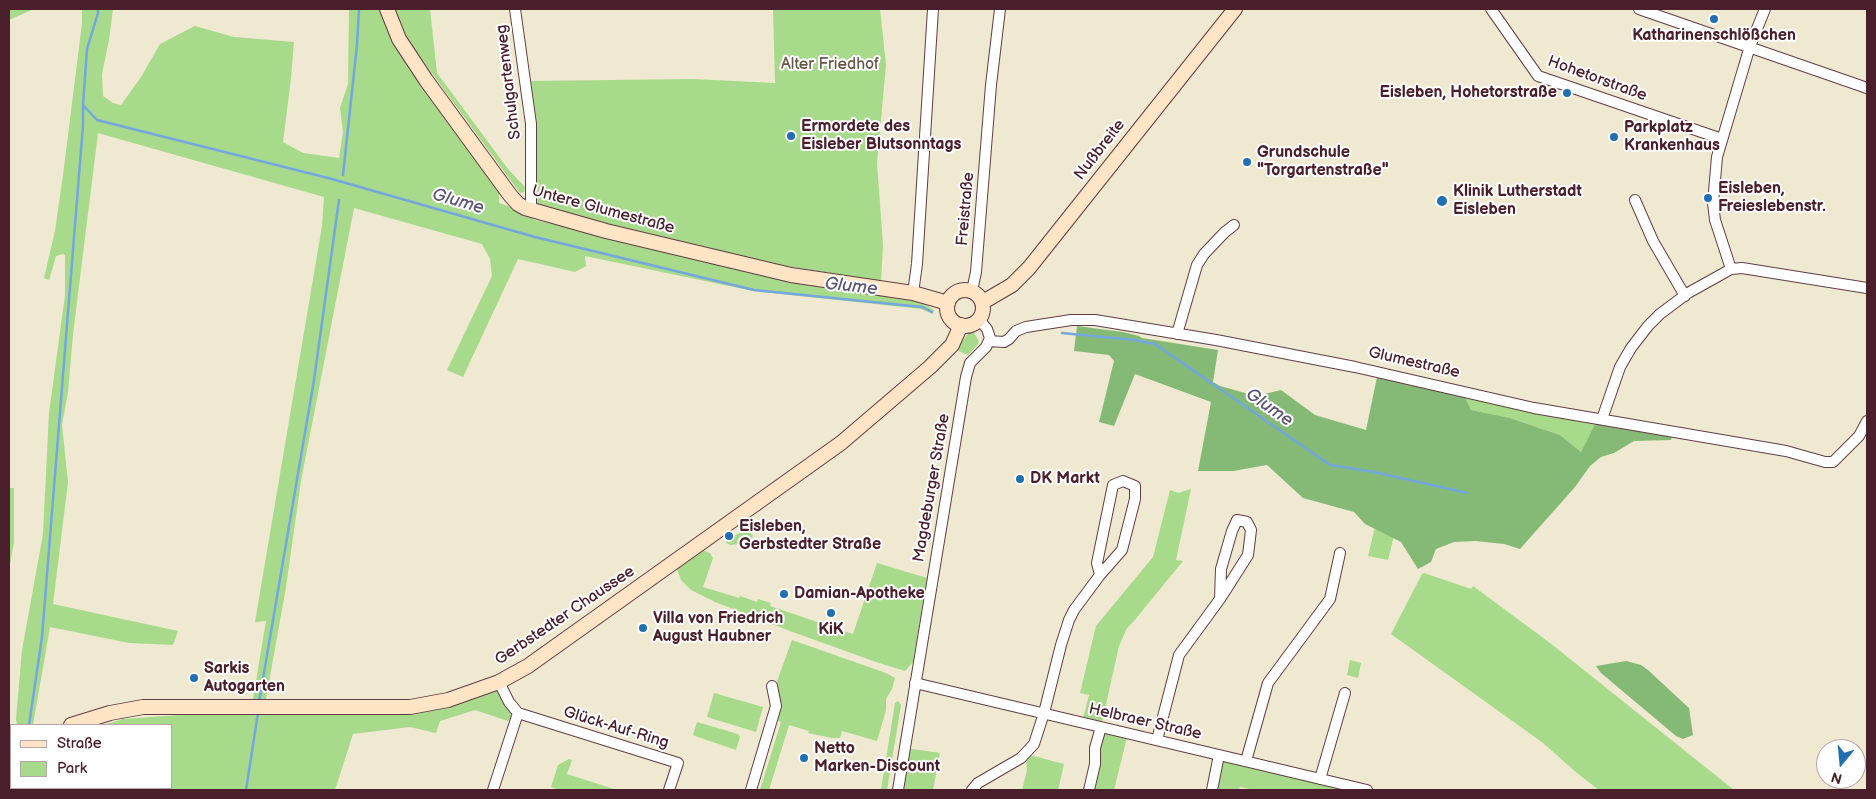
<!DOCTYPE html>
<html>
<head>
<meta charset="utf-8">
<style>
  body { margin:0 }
  #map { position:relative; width:1876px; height:799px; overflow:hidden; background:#eee9d0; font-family:"Balsamiq Sans",sans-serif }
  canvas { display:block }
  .frame { position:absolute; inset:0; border:10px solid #4a1f2b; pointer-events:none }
  .legend { position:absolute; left:10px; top:724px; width:162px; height:65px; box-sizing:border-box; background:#fff; border:1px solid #b7a5aa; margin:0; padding:6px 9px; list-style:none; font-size:15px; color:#4a1f2b }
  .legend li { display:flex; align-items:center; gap:10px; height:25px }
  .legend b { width:25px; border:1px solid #b7a5aa }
  .north { position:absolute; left:1816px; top:739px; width:50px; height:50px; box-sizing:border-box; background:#fff; border:1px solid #b7a5aa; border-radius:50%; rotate:197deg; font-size:14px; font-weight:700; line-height:20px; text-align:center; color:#4a1f2b }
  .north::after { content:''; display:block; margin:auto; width:18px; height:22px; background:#1f6fb2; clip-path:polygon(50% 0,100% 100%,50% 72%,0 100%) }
</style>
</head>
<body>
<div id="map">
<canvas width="1876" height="799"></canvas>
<div class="frame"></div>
<ul class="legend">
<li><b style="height:6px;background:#ffe4c6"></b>Straße</li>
<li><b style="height:14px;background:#a7da8a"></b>Park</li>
</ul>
<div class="north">N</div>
</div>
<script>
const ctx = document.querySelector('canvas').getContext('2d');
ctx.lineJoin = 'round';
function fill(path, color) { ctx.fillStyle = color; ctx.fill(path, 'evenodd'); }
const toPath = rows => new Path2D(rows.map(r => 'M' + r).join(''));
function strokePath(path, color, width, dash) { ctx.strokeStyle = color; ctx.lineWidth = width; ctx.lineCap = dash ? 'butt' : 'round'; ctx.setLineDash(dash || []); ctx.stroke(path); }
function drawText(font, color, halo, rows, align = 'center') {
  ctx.font = font + ' "Balsamiq Sans",sans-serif'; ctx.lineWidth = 4; ctx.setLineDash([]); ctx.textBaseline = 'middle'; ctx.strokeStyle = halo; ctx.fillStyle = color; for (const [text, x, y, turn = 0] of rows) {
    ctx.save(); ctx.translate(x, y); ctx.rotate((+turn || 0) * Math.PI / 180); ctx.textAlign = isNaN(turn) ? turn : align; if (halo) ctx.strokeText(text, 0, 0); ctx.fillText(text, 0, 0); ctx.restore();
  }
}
fill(toPath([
  [9,9,34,9,9,20],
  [82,9,113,9,109,40,102,74,103,96,113,103,121,105,141,77,160,44,195,26,234,37,294,42,291,78,283,142,303,153,339,158,343,132,340,108,348,84,349,9,381,9,499,191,499,203,514,208,535,220,709,260,913,298,934,310,933,314,921,309,753,291,585,256,586,266,575,272,518,259,463,377,447,370,492,276,490,259,482,244,354,208,301,481,286,587,266,699,253,699,266,621,255,622,322,226,324,197,98,133,73,334,68,392,62,425,68,482,53,604,178,631,173,645,129,643,50,627,33,725,17,725,16,719,22,650,43,534,49,413,65,295,65,255,63,254,56,256,49,280,44,278,55,231,63,175,82,23],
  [395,9,430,9,437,73,508,169,525,187,524,192,520,193,412,46,401,27],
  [773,9,880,9,886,65,877,163,883,245,881,281,772,264,542,210,536,203,536,128,530,81,693,79,775,83],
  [969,332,974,333,979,341,978,344,968,355,956,350],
  [1464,395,1597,420,1581,452,1560,435,1510,418,1471,410],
  [9,488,14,488,14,542,9,570],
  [1191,489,1176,560,1183,561,1134,621,1127,628,1119,646,1101,727,1128,733,1114,790,1089,790,1095,764,1095,726,1082,722,1089,695,1080,693,1096,626,1153,557,1170,490,1178,493],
  [1375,527,1395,531,1388,560,1368,556],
  [745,529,753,535,751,543,730,545,725,542],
  [703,550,710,553,713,558,703,587,739,598,740,596,757,602,758,599,771,603,770,606,853,634,877,563,927,578,913,662,905,671,876,662,790,631,715,602,691,590,681,580,677,569],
  [1424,573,1471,589,1473,586,1550,643,1734,790,1599,790,1577,773,1543,743,1391,634,1422,574],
  [792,640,886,673,895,678,892,689,886,699,886,710,877,741,842,731,840,738,832,738,808,733,809,731,789,725,769,790,755,790,755,789,760,790,781,722,776,720,780,709,780,698,776,684],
  [1350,660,1361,663,1358,678,1347,675],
  [497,690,512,715,512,718,508,721,475,710,440,721,436,733,410,727,353,734,335,790,9,790,9,750,11,749,11,788,171,788,171,725,104,725,123,719,179,715,251,715,262,713,330,712],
  [714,693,763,707,756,732,707,717],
  [898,701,901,705,887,790,881,790,895,703],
  [697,722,738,734,740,737,736,750,695,736,693,735],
  [906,748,940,753,933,790,898,790],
  [1026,754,1064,764,1058,790,1022,790,1027,770],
  [1219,755,1367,790,1254,790,1240,787,1239,790,1212,790],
  [569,759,572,760,567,774,617,790,556,790,557,789,551,787,558,765]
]), '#a7da8a');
fill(toPath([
  [1077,326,1123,332,1139,336,1142,338,1218,350,1213,382,1220,386,1256,396,1281,390,1315,415,1366,430,1377,377,1464,395,1471,410,1510,418,1560,435,1581,452,1597,420,1673,434,1671,440,1634,441,1614,453,1601,457,1590,466,1575,487,1520,549,1504,544,1476,541,1454,542,1436,549,1431,562,1418,569,1401,542,1365,524,1354,512,1303,498,1267,465,1233,471,1198,471,1211,402,1135,374,1114,426,1099,422,1114,361,1109,355,1074,351],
  [1626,661,1641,665,1648,670,1689,708,1693,735,1683,739,1676,736,1601,673,1596,666]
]), '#85ba76');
strokePath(toPath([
  [98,9,98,13,87,49,83,105,97,120,332,179,535,237,754,290,922,307,932,312],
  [343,175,357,45,359,9],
  [1062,333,1134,340,1155,344,1330,465,1374,472,1467,493],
  [259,702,314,380,339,200],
  [29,725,42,637,83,125,83,107],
  [22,790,22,788],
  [246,790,258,713]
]), '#74a7e0', 2.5);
const street = toPath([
  [515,9,531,124,531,211],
  [1491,9,1538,76,1722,139],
  [1639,9,1867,88],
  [1635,200,1653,241,1685,296],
  [1731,269,1715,220,1713,203,1717,157,1750,46,1765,9],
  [972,291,976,272,991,85,1000,9],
  [913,293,917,264,933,9],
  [1177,334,1197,265,1204,254,1225,232,1234,225],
  [989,341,1004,342,1009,339,1016,331,1026,327,1071,320,1095,320,1216,340,1355,367,1534,408,1786,451,1825,462,1833,462,1859,436,1867,421],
  [1602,419,1620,367,1631,348,1648,326,1660,314,1688,293,1731,269,1742,268,1867,288],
  [499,682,509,702,518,713,678,763,669,790],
  [915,683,1367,790],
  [1157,740,1179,655,1220,599,1248,555,1251,530,1247,522,1237,520,1232,531,1221,569,1220,599],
  [1246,761,1268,683,1330,599,1340,553],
  [1320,779,1345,693],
  [493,790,518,713],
  [751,790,776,706,772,686],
  [898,790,966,377,970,363,986,347,990,338,987,329,979,319],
  [972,790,978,783,1021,758,1034,744,1044,713,1061,645,1069,620,1074,610,1100,575,1122,550,1135,499,1135,486,1123,481,1113,485,1097,563,1100,575],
  [1089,790,1095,764,1095,748,1101,727],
  [1212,790,1219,755]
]);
const secondary = toPath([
  [387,9,399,39,426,80,510,195,518,204,525,208,606,231,791,275,913,293,948,303],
  '947 308a18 18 0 1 1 36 0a18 18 0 1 1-36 0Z',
  [983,302,1012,285,1029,268,1235,9],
  [71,725,110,713,143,707,410,707,448,700,499,682,528,666,841,443,930,367,952,345,961,325],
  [9,745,11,744]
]);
strokePath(street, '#633d44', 12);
strokePath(secondary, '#633d44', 16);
strokePath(street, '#fff', 10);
strokePath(secondary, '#ffe4c6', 14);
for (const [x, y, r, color] of [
  [1714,19,5,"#1f6fb2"],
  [1567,93,5,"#1f6fb2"],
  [791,136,5,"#1f6fb2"],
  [1614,137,5,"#1f6fb2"],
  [1247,162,5,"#1f6fb2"],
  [1708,198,5,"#1f6fb2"],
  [1442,201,6,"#1f6fb2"],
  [1020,479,5,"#1f6fb2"],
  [729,536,5,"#1f6fb2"],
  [784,594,5,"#1f6fb2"],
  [831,613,5,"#1f6fb2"],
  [643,628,5,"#1f6fb2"],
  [194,678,5,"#1f6fb2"],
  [804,758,5,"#1f6fb2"]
]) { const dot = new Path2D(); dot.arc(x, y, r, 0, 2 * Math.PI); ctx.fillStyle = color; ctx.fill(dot); strokePath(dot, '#fff', 2); }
drawText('bold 16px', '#4a1f2b', '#fff', [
  ["Katharinenschlößchen",1714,36,"center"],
  ["Eisleben, Hohetorstraße",1557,93,"right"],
  ["Ermordete des",801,127],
  ["Eisleber Blutsonntags",801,145],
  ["Parkplatz",1624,128],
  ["Krankenhaus",1624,146],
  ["Grundschule",1257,153],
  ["\"Torgartenstraße\"",1257,171],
  ["Eisleben,",1718,189],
  ["Freieslebenstr.",1718,207],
  ["Klinik Lutherstadt",1453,192],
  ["Eisleben",1453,210],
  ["DK Markt",1030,479],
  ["Eisleben,",739,527],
  ["Gerbstedter Straße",739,545],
  ["Damian-Apotheke",794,594],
  ["Villa von Friedrich",653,619],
  ["August Haubner",653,637],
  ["KiK",831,630,"center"],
  ["Sarkis",204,669],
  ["Autogarten",204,687],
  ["Netto",814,749],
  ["Marken-Discount",814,767]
], 'left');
drawText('16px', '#665748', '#fff', [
  ["Alter Friedhof",830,65]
]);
drawText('16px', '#4a1f2b', '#fff', [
  ["Hohetorstraße",1597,79,20],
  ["Schulgartenweg",509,82,-97],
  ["Nußbreite",1100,150,-52],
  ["Freistraße",966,209,-85],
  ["Untere Glumestraße",603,210,15],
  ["Glumestraße",1414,363,13],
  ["Magdeburger Straße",932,488,-80],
  ["Gerbstedter Chaussee",565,616,-34],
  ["Helbraer Straße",1145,722,13],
  ["Glück-Auf-Ring",616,728,17]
]);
drawText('italic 18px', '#5b5573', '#fff', [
  ["Glume",458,202,16],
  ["Glume",851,287,6],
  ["Glume",1269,408,35]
]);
</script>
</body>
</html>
